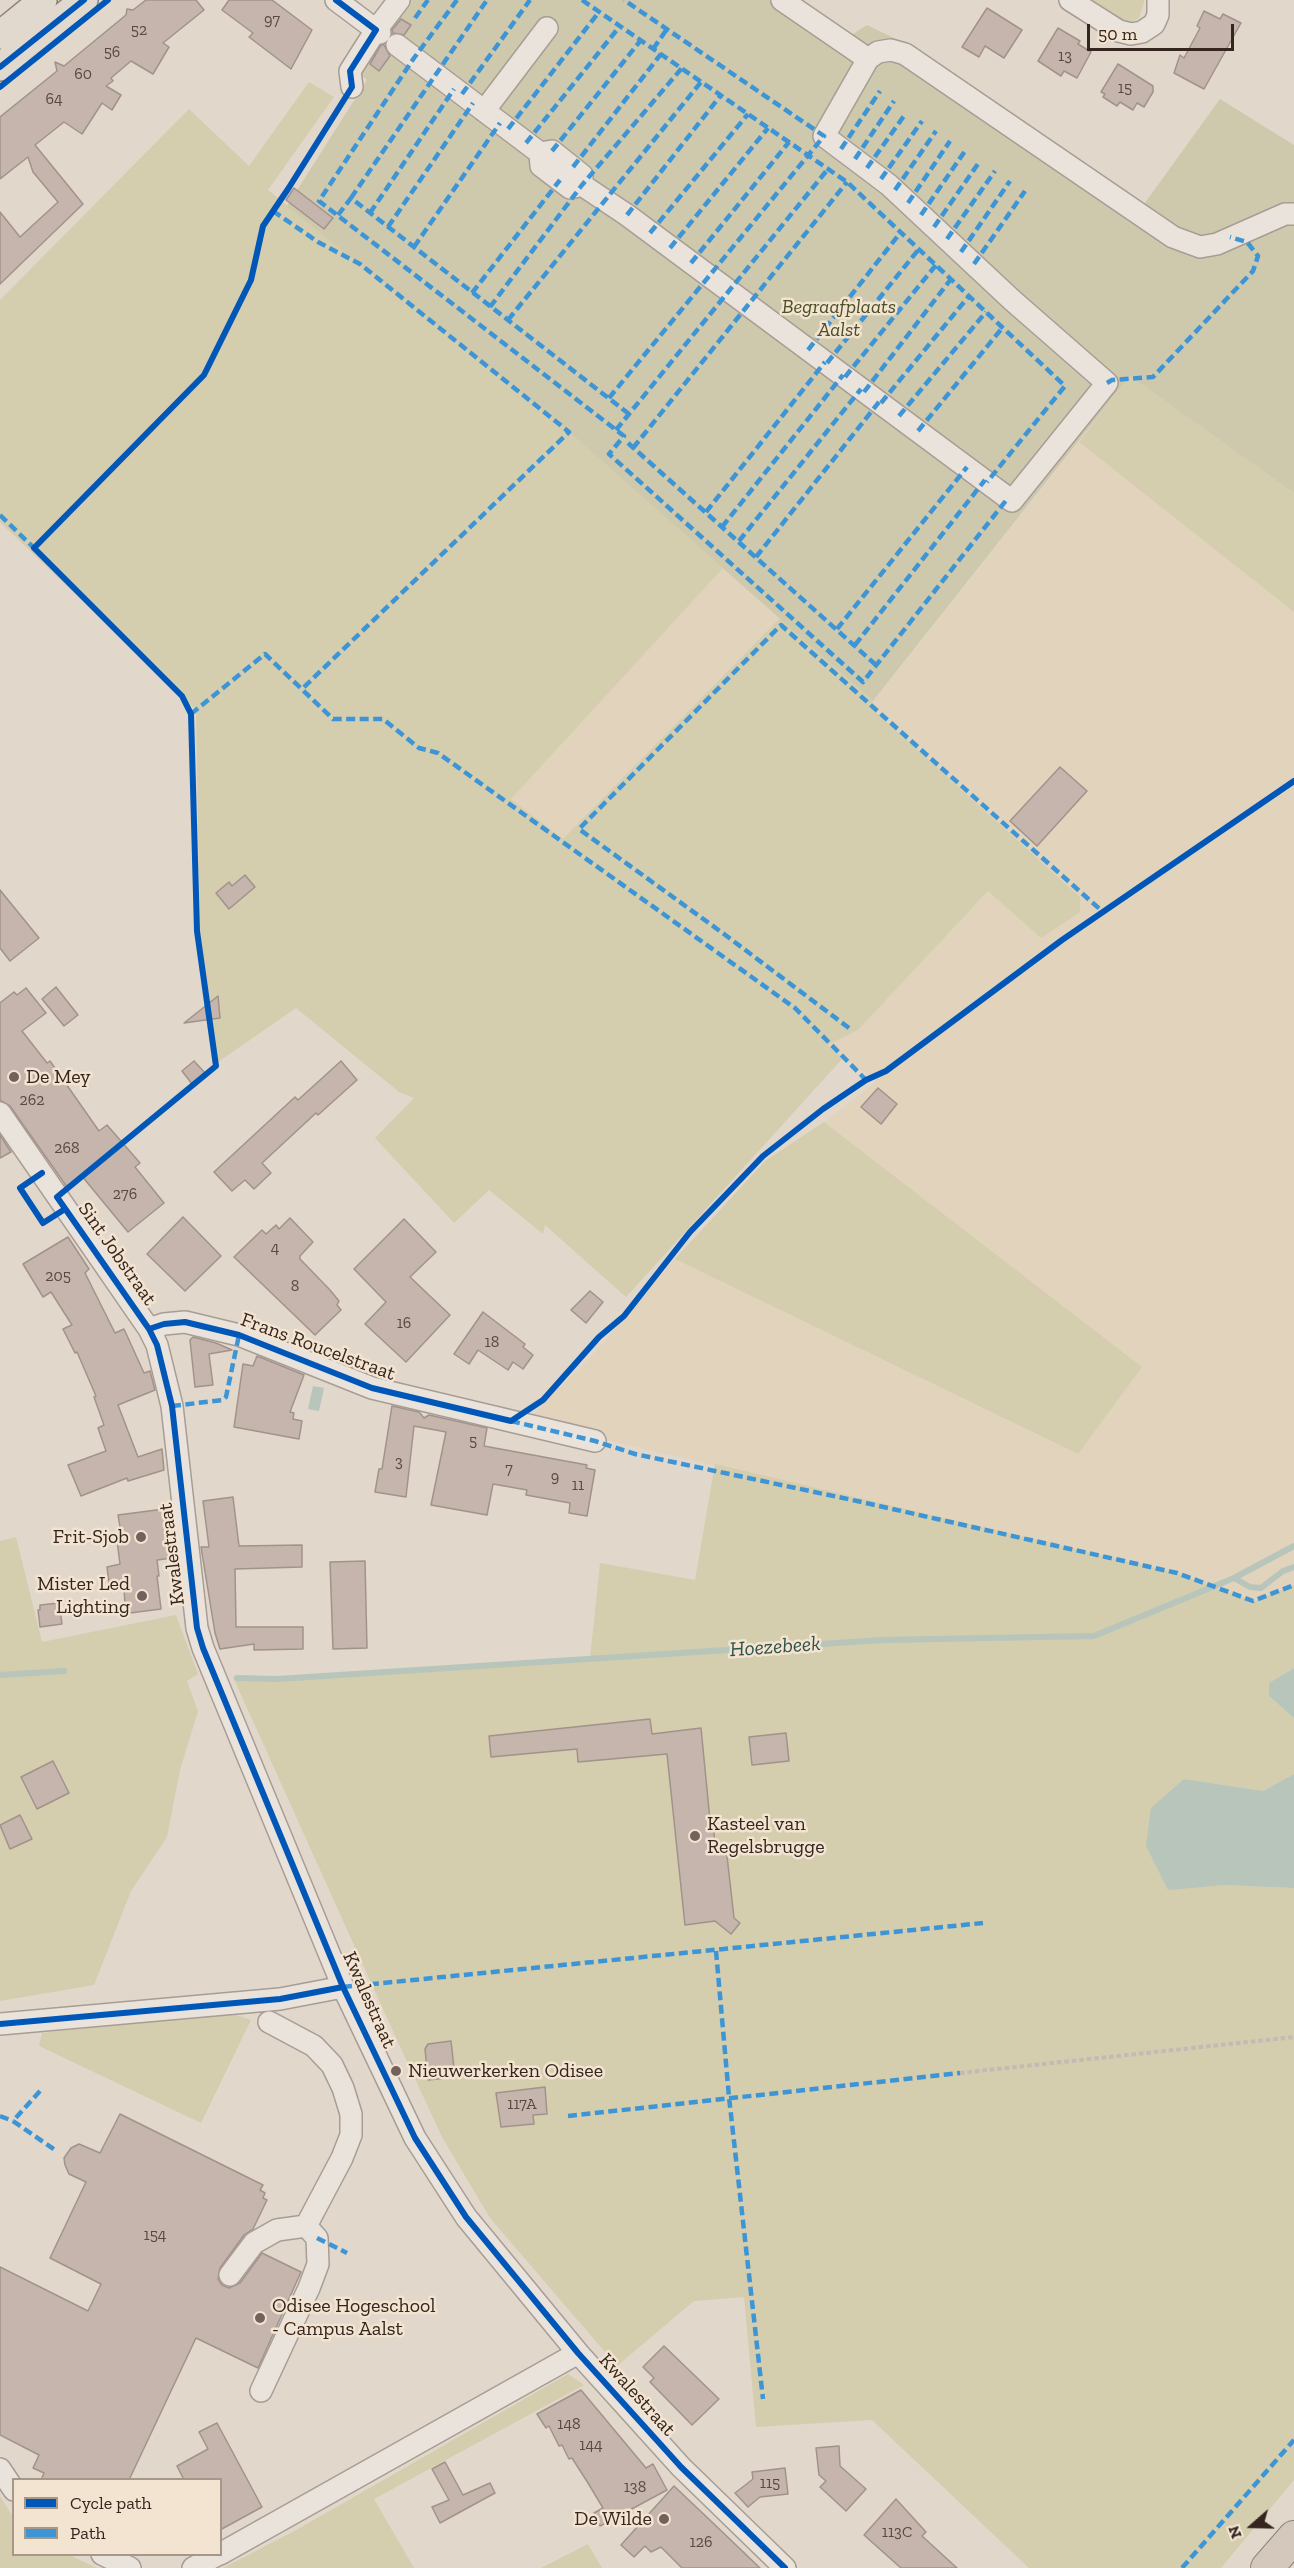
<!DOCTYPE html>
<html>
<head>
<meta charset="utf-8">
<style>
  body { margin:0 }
  #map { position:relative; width:1294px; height:2568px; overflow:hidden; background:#e2d7cb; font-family:"Zilla Slab",serif }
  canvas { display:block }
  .legend { position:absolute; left:12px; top:2478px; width:210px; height:78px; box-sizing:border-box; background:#f3e3d1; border:2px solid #a79789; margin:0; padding:8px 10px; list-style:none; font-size:18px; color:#34251e }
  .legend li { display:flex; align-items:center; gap:12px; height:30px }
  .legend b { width:30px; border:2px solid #a79789 }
  .north { position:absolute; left:1222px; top:2496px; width:60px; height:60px; -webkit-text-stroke:4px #f3e3d1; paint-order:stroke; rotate:250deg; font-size:16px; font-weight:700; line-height:24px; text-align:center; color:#34251e }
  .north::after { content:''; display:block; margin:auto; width:21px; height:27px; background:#34251e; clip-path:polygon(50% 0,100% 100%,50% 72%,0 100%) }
  .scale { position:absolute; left:1087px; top:24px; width:147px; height:27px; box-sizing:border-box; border:3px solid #34251e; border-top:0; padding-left:8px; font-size:18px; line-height:21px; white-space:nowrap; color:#34251e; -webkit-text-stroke:4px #f3e3d1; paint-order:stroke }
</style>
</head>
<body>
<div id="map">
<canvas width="1294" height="2568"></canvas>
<ul class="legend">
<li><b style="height:8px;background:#0057b8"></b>Cycle path</li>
<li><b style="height:8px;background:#3d95d5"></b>Path</li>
</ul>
<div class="north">N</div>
<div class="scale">50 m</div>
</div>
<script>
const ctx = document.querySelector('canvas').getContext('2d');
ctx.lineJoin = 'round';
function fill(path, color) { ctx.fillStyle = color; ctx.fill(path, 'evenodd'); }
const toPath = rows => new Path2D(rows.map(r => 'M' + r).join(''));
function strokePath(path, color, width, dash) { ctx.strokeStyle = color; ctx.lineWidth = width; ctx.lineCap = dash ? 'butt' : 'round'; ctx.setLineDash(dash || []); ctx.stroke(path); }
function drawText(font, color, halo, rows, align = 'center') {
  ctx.font = font + ' "Zilla Slab",serif'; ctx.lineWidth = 5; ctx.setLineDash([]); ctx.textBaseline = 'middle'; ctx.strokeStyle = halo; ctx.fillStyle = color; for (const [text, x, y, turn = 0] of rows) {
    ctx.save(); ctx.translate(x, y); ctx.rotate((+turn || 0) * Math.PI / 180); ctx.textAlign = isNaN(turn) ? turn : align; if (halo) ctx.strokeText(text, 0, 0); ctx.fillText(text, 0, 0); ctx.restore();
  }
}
fill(toPath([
  [1079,442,1294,612,1294,1585,1253,1601,1177,1573,602,1439,532,1416,598,1349,675,1259,1077,1454,1142,1367,824,1122,877,1081,826,1045,858,1030,988,891,1041,938,1080,897,869,707],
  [723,568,780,618,563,839,510,798]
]), '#e1d3bc');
fill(toPath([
  [1088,0,1144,0,1144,2,1139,18,1126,25],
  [309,82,334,97,268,190,569,432,723,568,511,799,563,839,780,618,873,701,870,707,1080,897,1080,912,1041,938,988,891,858,1030,827,1045,843,1058,626,1297,545,1225,543,1234,489,1190,454,1223,375,1138,414,1098,399,1092,296,1008,218,1062,200,932,196,710,0,522,0,300,189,109,249,166],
  [1130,376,1294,493,1294,612,1079,442],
  [824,1122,1142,1367,1078,1454,675,1259,765,1161],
  [715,1464,1177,1573,1253,1601,1294,1585,1294,1668,1269,1683,1269,1696,1294,1718,1294,1774,1263,1791,1184,1779,1168,1889,1225,1885,1294,1888,1294,2480,1221,2568,1029,2568,872,2420,756,2427,744,2297,694,2301,617,2366,490,2218,442,2137,386,2016,233,1677,277,1679,590,1659,600,1563,695,1580],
  [16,1537,42,1642,176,1615,198,1674,187,1681,198,1711,180,1770,167,1837,131,1891,94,1985,0,2001,0,1541],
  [224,2011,251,2020,201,2123,39,2046,42,2033],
  [568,2374,584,2385,374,2499,414,2568,223,2568,298,2529],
  [0,2496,13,2517,14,2554,69,2555,97,2568,0,2568],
  [588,2544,602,2568,541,2568]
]), '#d4cdae');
fill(toPath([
  [410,0,789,0,845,39,867,25,898,40,1142,207,1220,99,1294,145,1294,493,1130,376,873,701,569,432,287,206,367,80,356,71]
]), '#cec8ad');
fill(toPath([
  [313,1386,324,1388,319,1411,308,1409],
  [1294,1668,1294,1718,1269,1696,1269,1683],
  [1294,1774,1294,1888,1225,1885,1168,1890,1146,1846,1151,1808,1184,1779,1263,1791]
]), '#b7c5ba');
strokePath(toPath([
  [1234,1578,1250,1587,1261,1588,1283,1571,1294,1567],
  [0,1675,64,1671],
  [237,1678,277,1679,883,1640,1094,1636,1234,1578,1294,1546]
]), '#b7c5ba', 6);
const building = toPath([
  [146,0,196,0,204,10,163,43,169,47,153,74,131,61,111,78,113,81,106,86,121,95,112,110,102,103,82,134,64,122,35,145,83,204,0,284,0,212,20,237,58,202,33,172,28,157,0,179,0,117,57,71,55,62,64,66,126,15,127,9,133,10,146,0],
  [229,0,272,0,312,30,291,69,249,37,253,33,222,10,229,0],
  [987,8,1022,30,1004,58,985,46,979,57,962,47,987,8],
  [1204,11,1220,19,1223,14,1241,23,1204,89,1174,73,1180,55,1184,58,1200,28,1197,26,1204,11],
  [401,19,411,25,404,35,393,33,392,30,401,19],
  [1058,28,1080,41,1078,44,1091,52,1077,78,1064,71,1061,76,1038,61,1058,28],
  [381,45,384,45,390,56,379,71,370,64,381,45],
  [1118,64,1153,86,1153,92,1144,107,1137,103,1133,110,1120,102,1117,106,1103,97,1105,94,1101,92,1118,64],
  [294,188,333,218,324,229,286,200,294,188],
  [1060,767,1087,791,1037,846,1010,821,1060,767],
  [245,875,255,887,229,909,216,893,229,882,232,886,245,875],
  [0,890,39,938,10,961,0,948,0,890],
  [56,987,78,1015,64,1026,42,999,56,987],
  [26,988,46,1013,22,1031,47,1063,50,1061,99,1131,107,1125,140,1163,135,1167,164,1203,128,1232,81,1175,67,1187,10,1106,0,1100,0,1003,14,992,17,995,26,988],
  [218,996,220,1018,184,1023,218,996],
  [194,1061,205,1073,192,1084,182,1071,194,1061],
  [341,1061,357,1080,318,1115,316,1113,262,1163,271,1173,254,1189,245,1180,232,1191,214,1172,295,1097,298,1100,341,1061],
  [878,1088,897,1104,881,1124,861,1107,878,1088],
  [0,1135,11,1152,0,1158,0,1135],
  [183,1217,221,1256,185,1291,147,1254,183,1217],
  [290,1218,313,1242,300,1256,300,1259,330,1290,339,1301,337,1305,341,1310,315,1335,234,1257,262,1230,266,1234,276,1225,279,1229,290,1218],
  [404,1219,436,1252,410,1277,450,1315,406,1362,365,1324,386,1302,354,1269,404,1219],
  [68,1237,89,1269,85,1273,115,1333,124,1329,144,1373,150,1371,155,1390,118,1405,138,1457,162,1449,164,1470,128,1481,127,1478,81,1496,68,1465,106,1451,98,1428,104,1425,94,1397,96,1396,77,1352,75,1353,63,1329,72,1325,51,1292,43,1297,23,1264,68,1237],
  [590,1291,603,1302,586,1323,571,1310,590,1291],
  [483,1312,525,1344,523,1347,533,1355,523,1369,513,1362,508,1370,478,1350,469,1364,454,1354,483,1312],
  [193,1337,216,1343,232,1350,209,1354,213,1385,195,1387,190,1340,193,1337],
  [257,1356,304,1375,290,1412,294,1413,293,1419,302,1421,299,1439,234,1427,243,1364,253,1366,257,1356],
  [392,1406,419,1412,424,1418,429,1415,487,1428,484,1446,587,1465,586,1468,595,1470,587,1516,569,1513,570,1503,526,1495,527,1490,493,1484,487,1515,431,1505,446,1432,414,1426,406,1497,375,1492,379,1469,382,1469,392,1406],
  [233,1497,239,1546,302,1545,302,1567,235,1569,236,1627,303,1627,303,1649,254,1650,254,1644,220,1649,215,1633,201,1547,209,1547,203,1501,233,1497],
  [164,1509,172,1558,157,1560,159,1576,157,1576,161,1609,130,1613,129,1603,125,1604,124,1589,110,1591,107,1567,120,1564,116,1533,121,1533,118,1515,164,1509],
  [365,1561,367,1648,333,1649,330,1562,365,1561],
  [59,1603,62,1624,40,1627,38,1610,40,1610,40,1605,59,1603],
  [650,1719,652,1734,701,1728,710,1820,713,1819,715,1846,727,1856,734,1918,740,1923,731,1934,715,1921,685,1925,667,1754,578,1762,577,1749,491,1757,489,1736,650,1719],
  [786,1733,789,1761,752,1765,749,1737,786,1733],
  [53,1761,69,1793,37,1809,21,1777,53,1761],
  [20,1815,32,1839,10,1849,0,1825,20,1815],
  [451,2041,455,2077,428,2080,425,2049,428,2044,451,2041],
  [545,2087,547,2114,533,2115,534,2124,501,2127,496,2093,545,2087],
  [120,2114,263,2185,260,2190,265,2193,263,2198,267,2200,253,2229,244,2235,220,2268,218,2279,222,2285,229,2288,240,2283,262,2253,301,2272,258,2368,196,2338,129,2480,41,2480,44,2473,33,2468,39,2455,0,2435,0,2267,88,2311,101,2284,50,2258,86,2182,69,2174,65,2165,64,2158,71,2148,79,2144,100,2153,120,2114],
  [664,2346,719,2399,692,2425,650,2382,654,2378,643,2367,664,2346],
  [581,2390,646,2468,653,2464,667,2490,600,2526,594,2513,603,2508,588,2483,572,2458,569,2459,562,2445,559,2446,549,2426,546,2428,537,2414,581,2390],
  [217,2423,262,2507,220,2530,220,2480,184,2480,177,2466,208,2449,199,2432,217,2423],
  [839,2446,840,2466,866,2489,846,2511,820,2487,826,2481,819,2475,816,2448,839,2446],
  [445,2462,463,2495,490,2483,495,2493,440,2523,432,2507,449,2500,432,2469,445,2462],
  [785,2468,788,2494,760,2497,748,2507,735,2493,753,2479,752,2472,785,2468],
  [674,2486,713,2523,760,2568,682,2568,661,2547,651,2552,645,2546,634,2557,621,2545,674,2486],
  [896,2499,926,2532,922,2536,957,2568,901,2568,864,2535,896,2499]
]);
fill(building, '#c5b5ac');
strokePath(building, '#a1938b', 1.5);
const minor = toPath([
  [336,0,380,33],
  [1070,0,1119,31,1131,34,1142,32,1154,24,1158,15,1158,0],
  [397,45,540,153],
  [868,59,878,52,891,50,905,54,1173,237,1200,247,1217,244,1285,214,1294,214],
  [352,87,350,71,376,30,399,0],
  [484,111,547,28],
  [582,185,582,175,552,151,540,153,541,166,570,188,582,185,627,215,1012,501,1107,383,1012,300,889,185,824,136,868,59,782,0],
  [0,1113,149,1329,157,1345,172,1406,197,1628,203,1648,343,1987,415,2138,466,2217,578,2353,681,2467,785,2568],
  [149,1329,164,1324,185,1322,239,1335,372,1388,595,1441],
  [0,2024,280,1999,343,1987],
  [230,2275,254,2243,277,2230,306,2226,342,2158,351,2135,351,2114,343,2088,332,2065,314,2046,269,2022],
  [261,2391,309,2288,318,2264,317,2238,306,2226],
  [0,2469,14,2490],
  [102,2554,130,2568],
  [220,2554,578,2353],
  [193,2568,219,2554]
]);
const major = toPath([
  [0,35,43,0],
  [0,67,84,0]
]);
const highway = toPath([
  [1267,2568,1294,2537]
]);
strokePath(minor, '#a79d94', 24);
strokePath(major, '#8c827b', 30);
strokePath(highway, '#8c827b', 34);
strokePath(toPath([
  [960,2073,1294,2037]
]), '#c2bab3', 4, [4.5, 3]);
strokePath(minor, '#eae3dc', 21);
strokePath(major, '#e1d8ce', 27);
strokePath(highway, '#d4c7bc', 32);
strokePath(toPath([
  [457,0,414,58,319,201,624,436,609,454,863,682,1008,498],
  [582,0,847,182,1065,386,987,482],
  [415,18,428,0],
  [653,49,667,29],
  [462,94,530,0],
  [508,129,599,12],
  [526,143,620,26],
  [841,149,880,91],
  [552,151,641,40],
  [855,159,894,101],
  [573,167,661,54],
  [867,168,906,113],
  [881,179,922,121],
  [895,190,936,131],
  [351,198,487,0],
  [908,203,950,141],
  [273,211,318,242,360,264,569,432,302,689],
  [370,213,454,89],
  [338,215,351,198,629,414],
  [627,215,721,95],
  [921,215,965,151],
  [388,227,473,103],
  [934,227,980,161],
  [650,233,748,114],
  [947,239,995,171],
  [414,247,500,123],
  [670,248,768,128],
  [961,252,1010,181],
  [691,263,789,142],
  [974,264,1025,191],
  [472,293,560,180],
  [490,307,582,185,682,68],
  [508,320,701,82],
  [808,350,901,232],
  [827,363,919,249],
  [845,377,936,265],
  [1107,383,1112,380,1153,377,1253,271,1258,256,1247,242,1230,237],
  [864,392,951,279],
  [609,398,824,136,624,0],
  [881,403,969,296],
  [899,416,986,312],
  [616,430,828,169],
  [918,431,1003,327],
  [628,443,876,665],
  [633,448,847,182],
  [706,512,825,362],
  [0,515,34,548],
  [722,527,843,375],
  [739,541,861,389],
  [756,557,879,402],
  [837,629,967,467],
  [855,645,985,480],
  [191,714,265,654,333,719,383,719,419,748,438,753,795,1008,866,1080],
  [849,1028,724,934,579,829,781,625,1103,912],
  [172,1406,223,1400,226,1397,239,1335],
  [511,1421,595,1441,635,1454,857,1501,1177,1573,1253,1601,1294,1585],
  [716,1951,729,2097,763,2399],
  [343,1987,983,1923],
  [40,2091,13,2121,55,2150],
  [0,2116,13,2121],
  [568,2116,960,2073],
  [317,2238,347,2253],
  [1182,2568,1294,2440]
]), '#3d95d5', 4.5, [9, 4.5]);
strokePath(toPath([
  [336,0,376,30,350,71,352,87,288,189,263,226,251,280,204,375,34,548,182,696,191,714,197,931,216,1066,57,1197,149,1329,157,1345,172,1406,197,1628,203,1648,343,1987,415,2138,466,2217,578,2353,681,2467,785,2568],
  [0,67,84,0],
  [0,87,108,0],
  [42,1173,20,1188,43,1223,65,1209],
  [149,1329,164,1324,185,1322,239,1335,372,1388,511,1421,543,1400,599,1337,624,1316,690,1232,763,1156,823,1109,866,1080,886,1071,1062,940,1294,781],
  [0,2024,280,1999,343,1987]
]), '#0057b8', 6);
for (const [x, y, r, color] of [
  [14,1077,6,"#71635b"],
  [141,1537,6,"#71635b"],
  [142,1596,6,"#71635b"],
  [695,1836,6,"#71635b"],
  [396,2071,6,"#71635b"],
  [260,2318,6,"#71635b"],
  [664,2519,6,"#71635b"]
]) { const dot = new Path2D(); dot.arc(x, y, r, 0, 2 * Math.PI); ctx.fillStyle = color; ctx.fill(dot); strokePath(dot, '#f3e3d1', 2); }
drawText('16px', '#584942', null, [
  ["97",272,20],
  ["52",139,30],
  ["56",112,52],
  ["13",1065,56],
  ["60",83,74],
  ["15",1125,88],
  ["64",54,99],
  ["262",32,1100],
  ["268",67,1148],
  ["276",125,1194],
  ["4",275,1248],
  ["205",58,1276],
  ["8",295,1286],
  ["16",404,1323],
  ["18",492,1342],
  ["5",473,1441],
  ["3",399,1462],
  ["7",509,1469],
  ["9",555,1477],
  ["11",578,1485],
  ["117A",522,2104],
  ["154",155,2235],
  ["148",569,2424],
  ["144",591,2445],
  ["115",770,2483],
  ["138",635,2487],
  ["113C",897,2532],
  ["126",701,2542]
]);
drawText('italic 20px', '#4b4f26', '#f3e3d1', [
  ["Begraafplaats",839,307],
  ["Aalst",839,330]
]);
drawText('20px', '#34251e', '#f3e3d1', [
  ["De Mey",26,1077],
  ["Frit-Sjob",129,1537,"right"],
  ["Mister Led",130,1584,"right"],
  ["Lighting",130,1607,"right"],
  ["Kasteel van",707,1824],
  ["Regelsbrugge",707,1847],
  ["Nieuwerkerken Odisee",408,2071],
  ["Odisee Hogeschool",272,2306],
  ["- Campus Aalst",272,2329],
  ["De Wilde",652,2519,"right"]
], 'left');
drawText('20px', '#34251e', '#f3e3d1', [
  ["Sint Jobstraat",117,1254,55],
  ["Frans Roucelstraat",318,1347,20],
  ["Kwalestraat",172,1554,-97],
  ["Kwalestraat",369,2000,66],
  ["Kwalestraat",637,2395,48]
]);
drawText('italic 21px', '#2e534a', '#f3e3d1', [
  ["Hoezebeek",775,1647,-4]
]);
</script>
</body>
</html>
